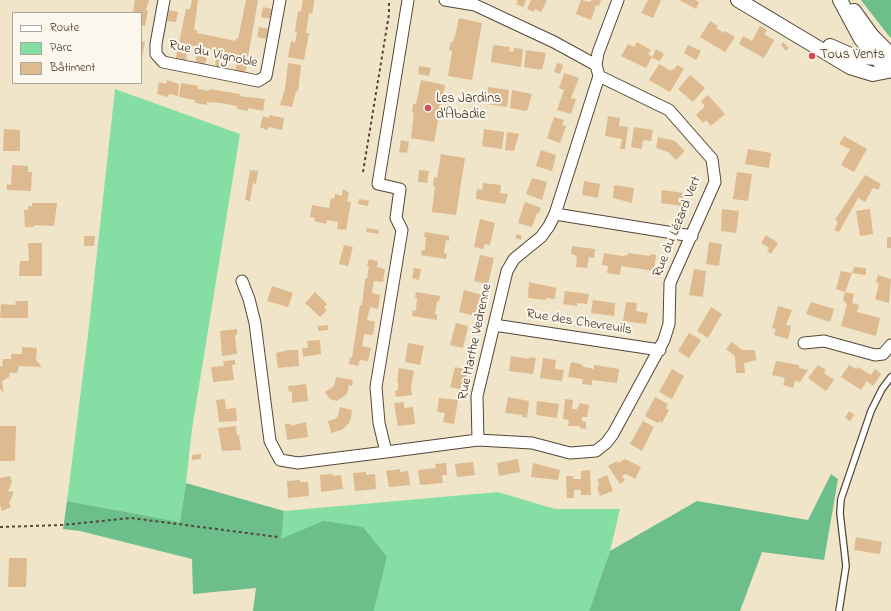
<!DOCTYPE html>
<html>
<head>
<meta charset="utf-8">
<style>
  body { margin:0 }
  #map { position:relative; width:891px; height:611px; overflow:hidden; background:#f0e5c8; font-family:"Indie Flower",sans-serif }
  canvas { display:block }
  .legend { position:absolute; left:12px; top:12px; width:130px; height:72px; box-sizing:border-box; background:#fbf7ec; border:1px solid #aea59a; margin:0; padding:5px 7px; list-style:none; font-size:12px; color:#3b2a1e }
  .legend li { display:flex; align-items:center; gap:8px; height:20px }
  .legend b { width:20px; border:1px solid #aea59a }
</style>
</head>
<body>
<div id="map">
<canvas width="891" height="611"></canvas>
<ul class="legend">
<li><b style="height:5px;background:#fff"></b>Route</li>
<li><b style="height:11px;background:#85dfa5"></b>Parc</li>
<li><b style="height:11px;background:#ddba90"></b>Bâtiment</li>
</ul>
</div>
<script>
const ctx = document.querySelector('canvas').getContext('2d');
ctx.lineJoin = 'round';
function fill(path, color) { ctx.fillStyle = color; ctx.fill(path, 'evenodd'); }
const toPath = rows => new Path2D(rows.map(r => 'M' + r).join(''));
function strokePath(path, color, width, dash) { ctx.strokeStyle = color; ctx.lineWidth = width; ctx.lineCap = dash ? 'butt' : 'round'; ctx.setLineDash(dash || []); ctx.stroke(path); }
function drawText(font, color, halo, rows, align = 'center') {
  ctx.font = font + ' "Indie Flower",sans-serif'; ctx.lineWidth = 4; ctx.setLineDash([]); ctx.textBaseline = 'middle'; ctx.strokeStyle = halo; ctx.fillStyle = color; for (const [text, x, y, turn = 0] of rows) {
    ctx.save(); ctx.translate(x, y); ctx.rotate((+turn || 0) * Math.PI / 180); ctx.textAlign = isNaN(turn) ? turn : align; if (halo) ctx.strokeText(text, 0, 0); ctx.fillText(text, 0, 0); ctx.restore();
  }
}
fill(toPath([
  [115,89,240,134,192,429,186,483,180,522,67,501,88,335],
  [498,492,555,509,620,509,610,551,589,611,374,611,387,557,280,539,284,511]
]), '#85dfa5');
fill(toPath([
  [861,0,891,0,891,38,889,36],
  [831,474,838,479,824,560,762,552,740,611,589,611,610,551,697,501,808,520],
  [186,483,284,511,281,539,323,521,363,527,387,557,374,611,253,611,256,588,193,594,192,559,80,531,63,529,67,501,180,522]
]), '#6cbe8a');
fill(toPath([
  [135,0,149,0,146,10,148,11,145,26,141,25,141,13,133,13],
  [192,0,198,0,194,30,197,30,197,33,236,41,236,38,238,39,246,0,258,0,248,57,179,43,186,9,190,9],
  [303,0,314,0,314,3,312,14,309,13,306,33,309,33,304,60,288,57,291,41,295,42,297,32,295,31,298,11,301,12],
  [515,0,526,0,523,7,516,4,518,1],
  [531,0,547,0,541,12,535,9,534,12,527,9],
  [581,0,590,2,591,0,601,0,599,6,596,5,591,20,576,14],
  [648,0,661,0,653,18,641,13],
  [679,0,695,0,699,2,696,9],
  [263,7,272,9,270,19,261,17],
  [169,10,178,12,176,22,167,21],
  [459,18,482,23,472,80,448,76,452,51,449,50,451,42,453,42,456,32],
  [710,21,718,26,716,28,724,33,725,31,735,37,725,52,700,37],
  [760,26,767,30,764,34,774,40,764,58,739,44,743,36,752,41],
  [259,27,268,29,266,39,257,37],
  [141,41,145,42,142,57,141,57],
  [637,42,651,50,648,54,652,57,646,68,621,56,628,44,634,47],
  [783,42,789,48,786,51,781,45],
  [493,45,510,47,509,51,513,52,514,48,523,49,521,67,491,62],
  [688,45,701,51,696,60,684,53],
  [656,49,664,54,660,61,652,58],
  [177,50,187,52,186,61,176,59],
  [526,50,546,53,542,70,524,67],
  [197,54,207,56,205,65,195,63],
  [216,58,227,60,225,69,215,67],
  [237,62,247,64,245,73,235,71],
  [288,63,301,65,298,92,296,91,292,107,280,105,285,89],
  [557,63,563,65,560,74,554,72],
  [659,64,671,71,672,69,674,70,677,65,684,69,670,92,649,80],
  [419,66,431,68,429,76,418,74],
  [564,73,579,78,571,98,576,99,571,114,557,110,564,90,559,88],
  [690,75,705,88,693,102,678,89],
  [167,80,179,84,178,96,169,94,168,97,157,94,159,82,166,84],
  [421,80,445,85,434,142,411,138,414,113,412,112,413,104,416,104],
  [181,83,198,86,198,89,209,91,209,89,240,94,239,96,265,99,263,111,248,108,248,111,237,109,237,106,221,103,207,102,207,105,195,103,195,100,179,97],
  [488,87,509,90,507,107,486,104],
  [512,90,532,94,527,111,510,108],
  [708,95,725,114,711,126,706,120,703,123,696,115,705,106,701,101],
  [269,115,284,118,282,130,269,127,267,130,260,127,263,116,269,118],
  [608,116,620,118,619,126,628,127,625,149,620,149,622,139,605,136],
  [554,117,564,120,562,125,566,126,560,143,547,138],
  [634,127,653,130,651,141,643,140,642,149,631,147],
  [4,129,20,130,20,151,3,151],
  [484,129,504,132,502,149,482,146],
  [507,132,519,134,514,151,505,150],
  [844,136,867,149,854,172,841,165,850,149,839,144],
  [658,137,675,141,685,151,676,160,668,152,656,148],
  [401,140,409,142,407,153,399,152],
  [748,149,771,153,769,168,745,164],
  [541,150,556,155,552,171,536,166],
  [441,154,465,158,456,215,432,212,435,186,433,186,434,177,437,178],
  [12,165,28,166,28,172,32,172,31,191,7,190,7,184,11,185],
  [250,170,258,171,256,184,253,183,250,201,245,200],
  [419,170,429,171,427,183,418,182],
  [737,172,752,174,748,201,733,199],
  [865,175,881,184,878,190,873,188,865,202,858,198,839,232,834,230,838,222,835,220],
  [532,178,547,182,542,200,526,194],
  [584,181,600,184,598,198,582,195],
  [483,183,501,185,500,193,508,194,505,204,476,199,477,189,482,190],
  [614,185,634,188,632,203,613,198],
  [343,189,349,193,347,201,351,202,346,230,337,229,338,222,327,220,326,224,314,221,315,218,310,217,312,205,329,208,331,198,334,199,335,194,342,196],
  [662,190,684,193,682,206,661,203],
  [359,199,369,201,368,206,358,204],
  [525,202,541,208,539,213,537,213,532,227,518,223],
  [32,203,57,203,54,226,34,225,34,227,25,227,24,210,28,210,28,206,32,206],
  [722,209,739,211,736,233,721,231],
  [870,209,873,234,860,236,856,211],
  [480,219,495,223,490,245,485,244,483,249,474,247],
  [367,228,379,230,378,234,366,232],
  [425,232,449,236,449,241,446,240,444,253,447,254,446,259,421,255,422,250,425,250,426,237,424,237],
  [517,234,522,236,521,240,515,238],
  [766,235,778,243,771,254,767,251,769,248,761,243],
  [84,236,95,236,94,246,84,246],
  [887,237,891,237,891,248,887,248],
  [709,242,722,244,719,266,706,264],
  [28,243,42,243,42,276,19,276,20,261,29,261],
  [344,245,353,247,348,266,339,264],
  [572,246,595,249,594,258,589,257,587,268,576,267,577,257,575,255,571,254],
  [604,253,622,256,628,255,628,253,650,256,651,254,656,255,654,271,621,266,620,275,607,273,608,266,602,265],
  [480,255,494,258,488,284,474,281],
  [369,259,378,261,377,267,385,269,383,282,374,281,372,293,380,295,378,309,370,307,367,320,375,322,373,335,364,334,362,346,371,348,368,361,360,360,358,366,349,364,350,357,352,358,360,305,362,305,365,279,367,279,369,266,367,266],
  [854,267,866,268,866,275,852,273],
  [414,268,421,269,419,280,412,278],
  [694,269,706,271,703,297,689,295],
  [841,271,852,273,845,292,836,289],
  [878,275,891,279,889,303,875,299,879,284,876,282],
  [529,282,556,288,555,299,546,298,546,300,528,298],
  [272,286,293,293,288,307,267,301],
  [464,290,482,295,481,301,479,300,474,316,459,312],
  [565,291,589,294,587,304,577,303,577,306,563,304],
  [315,292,327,304,324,307,327,310,320,317,305,303],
  [416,292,440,296,439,301,437,301,435,314,437,314,437,320,412,316,413,310,416,311,417,298,415,298],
  [845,292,854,294,852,303,859,305,857,312,880,318,876,336,841,326,847,304,843,300],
  [593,300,615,303,614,316,591,313],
  [16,301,28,301,28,318,0,318,1,304,15,305],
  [626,302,637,303,636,311,648,313,646,324,623,321],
  [811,302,834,309,830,322,806,314],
  [778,306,792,310,786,325,791,326,788,339,774,335,776,329,772,328],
  [711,307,722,314,708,338,697,331],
  [456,323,468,326,463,348,450,345],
  [328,325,328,330,318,331,318,326],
  [237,329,237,335,235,335,237,354,222,356,220,331],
  [689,333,701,340,689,358,678,351],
  [320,340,321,354,303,357,302,348,308,348,307,341],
  [732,342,742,350,755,350,756,360,744,363,745,373,736,373,735,356,726,349],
  [408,343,424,346,420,365,405,362],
  [22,347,37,348,36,360,42,367,19,366,17,373,10,373,9,377,2,381,4,393,0,389,0,366,2,367,3,359,11,359,11,354,22,354],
  [288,350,298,350,299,366,278,368,276,353],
  [511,356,529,359,530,357,536,358,533,374,509,371],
  [543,358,556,360,555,369,564,370,562,381,540,378],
  [235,360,235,365,232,365,234,380,213,382,211,367,224,366,223,361],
  [776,361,799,365,799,368,808,370,800,382,795,381,793,388,783,385,785,378,772,375],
  [571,362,581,364,584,367,594,369,594,365,619,369,617,383,592,380,592,385,582,384,583,379,568,377],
  [818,365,826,370,824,373,834,380,826,391,808,378],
  [849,365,856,369,858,367,871,375,875,369,881,374,873,386,867,381,861,390,841,377],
  [455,367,468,370,463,390,450,387],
  [399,368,414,371,411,387,412,395,396,397,395,391,398,390,398,381,397,381],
  [672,369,684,376,672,399,659,392],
  [336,377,353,380,352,386,349,385,347,394,337,401,330,399,325,392,334,386],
  [306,384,308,401,292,403,292,391,289,392,288,386],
  [508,397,529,401,527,418,522,417,522,415,505,413],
  [655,397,668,404,666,408,669,410,662,423,659,421,658,423,645,416],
  [439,398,458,400,454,424,443,422,445,413,437,412],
  [225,399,226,409,236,408,237,421,219,422,216,400],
  [565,399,573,400,572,409,577,409,580,403,589,405,587,417,582,417,582,421,586,422,586,429,580,428,580,426,568,426,569,420,563,419],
  [537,401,559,404,557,418,536,415],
  [404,402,404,408,413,407,415,424,398,426,394,403],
  [340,407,352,410,350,422,342,430,331,433,328,421,335,419,338,416],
  [849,411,854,415,850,421,845,418],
  [643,421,654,427,642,451,630,444],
  [306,422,308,437,287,440,285,424,291,424,291,426],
  [0,426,16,426,15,461,0,461],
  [236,426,237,435,239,435,241,450,222,451,218,428],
  [201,454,201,459,192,460,192,455],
  [518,459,520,472,499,476,497,463],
  [625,459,641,467,635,479,626,474,622,476,625,480,620,484,608,466,617,461,618,463],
  [473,462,475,475,457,477,455,464],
  [446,463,447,475,442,475,443,483,420,485,418,470,436,468,435,464],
  [533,463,560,470,558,480,531,477],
  [400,469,400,472,408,471,410,485,389,487,386,471],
  [590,470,591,495,581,495,581,490,574,490,574,498,567,498,566,476,573,476,573,479,581,479,581,471],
  [366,472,366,475,375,474,376,489,355,491,353,473],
  [333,474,333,476,341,475,343,489,321,492,320,475],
  [607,475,613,491,600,496,597,487,599,486,598,479],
  [10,476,12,482,8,491,14,492,9,503,11,507,2,511,0,505,0,478],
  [300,480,300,482,308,482,309,496,288,498,287,481],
  [856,537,882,542,880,554,854,550],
  [9,558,27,558,26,587,8,587]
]), '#ddba90');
const service = toPath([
  [839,611,846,566,840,513,841,499,871,411,882,389,891,377]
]);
const minor = toPath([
  [164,0,156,44,156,54,163,62,258,81,266,76,280,0],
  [408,0,378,184,400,189,396,218,402,230,376,387,379,423,386,452,478,440,477,396,507,271,514,259,541,237,549,226,555,214,599,76,596,65,598,53,618,0],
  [445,0,475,5,554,42,596,65],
  [555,214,692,236],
  [242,281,249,299,255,323,270,441,280,460,298,463,386,452],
  [494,325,660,350],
  [804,343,824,341,875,355,883,354,891,345],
  [478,440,532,443,570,453,596,451,606,443,613,434,664,340,669,324,670,283,715,182,712,159,669,110,599,76]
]);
const tertiary = toPath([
  [738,0,850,67,873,74,888,71,891,67],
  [840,0,861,39,881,63],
  [854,11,872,36,891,55],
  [830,46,855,57,883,58,891,64]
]);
strokePath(service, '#564638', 8);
strokePath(minor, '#564638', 13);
strokePath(tertiary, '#564638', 16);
strokePath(toPath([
  [363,172,389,14,389,0],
  [0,527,62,525,131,518,278,537]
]), '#564638', 2, [3, 3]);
strokePath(service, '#fff', 5.5);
strokePath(minor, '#fff', 11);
strokePath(tertiary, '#fff', 14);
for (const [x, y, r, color] of [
  [812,56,4,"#d1495b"],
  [428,108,4,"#d1495b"]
]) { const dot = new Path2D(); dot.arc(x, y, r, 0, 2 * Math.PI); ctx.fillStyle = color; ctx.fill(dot); strokePath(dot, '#fbf7ec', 1.5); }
drawText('14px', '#3b2a1e', '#fbf7ec', [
  ["Rue du Vignoble",213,55,12],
  ["Rue du Lézard Vert",678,227,-68],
  ["Rue des Chevreuils",579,323,9],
  ["Rue Marthe Vedrenne",476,342,-78]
]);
drawText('14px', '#3b2a1e', '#fbf7ec', [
  ["Tous Vents",820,56],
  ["Les Jardins",436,100],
  ["d'Abadie",436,116]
], 'left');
</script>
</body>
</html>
